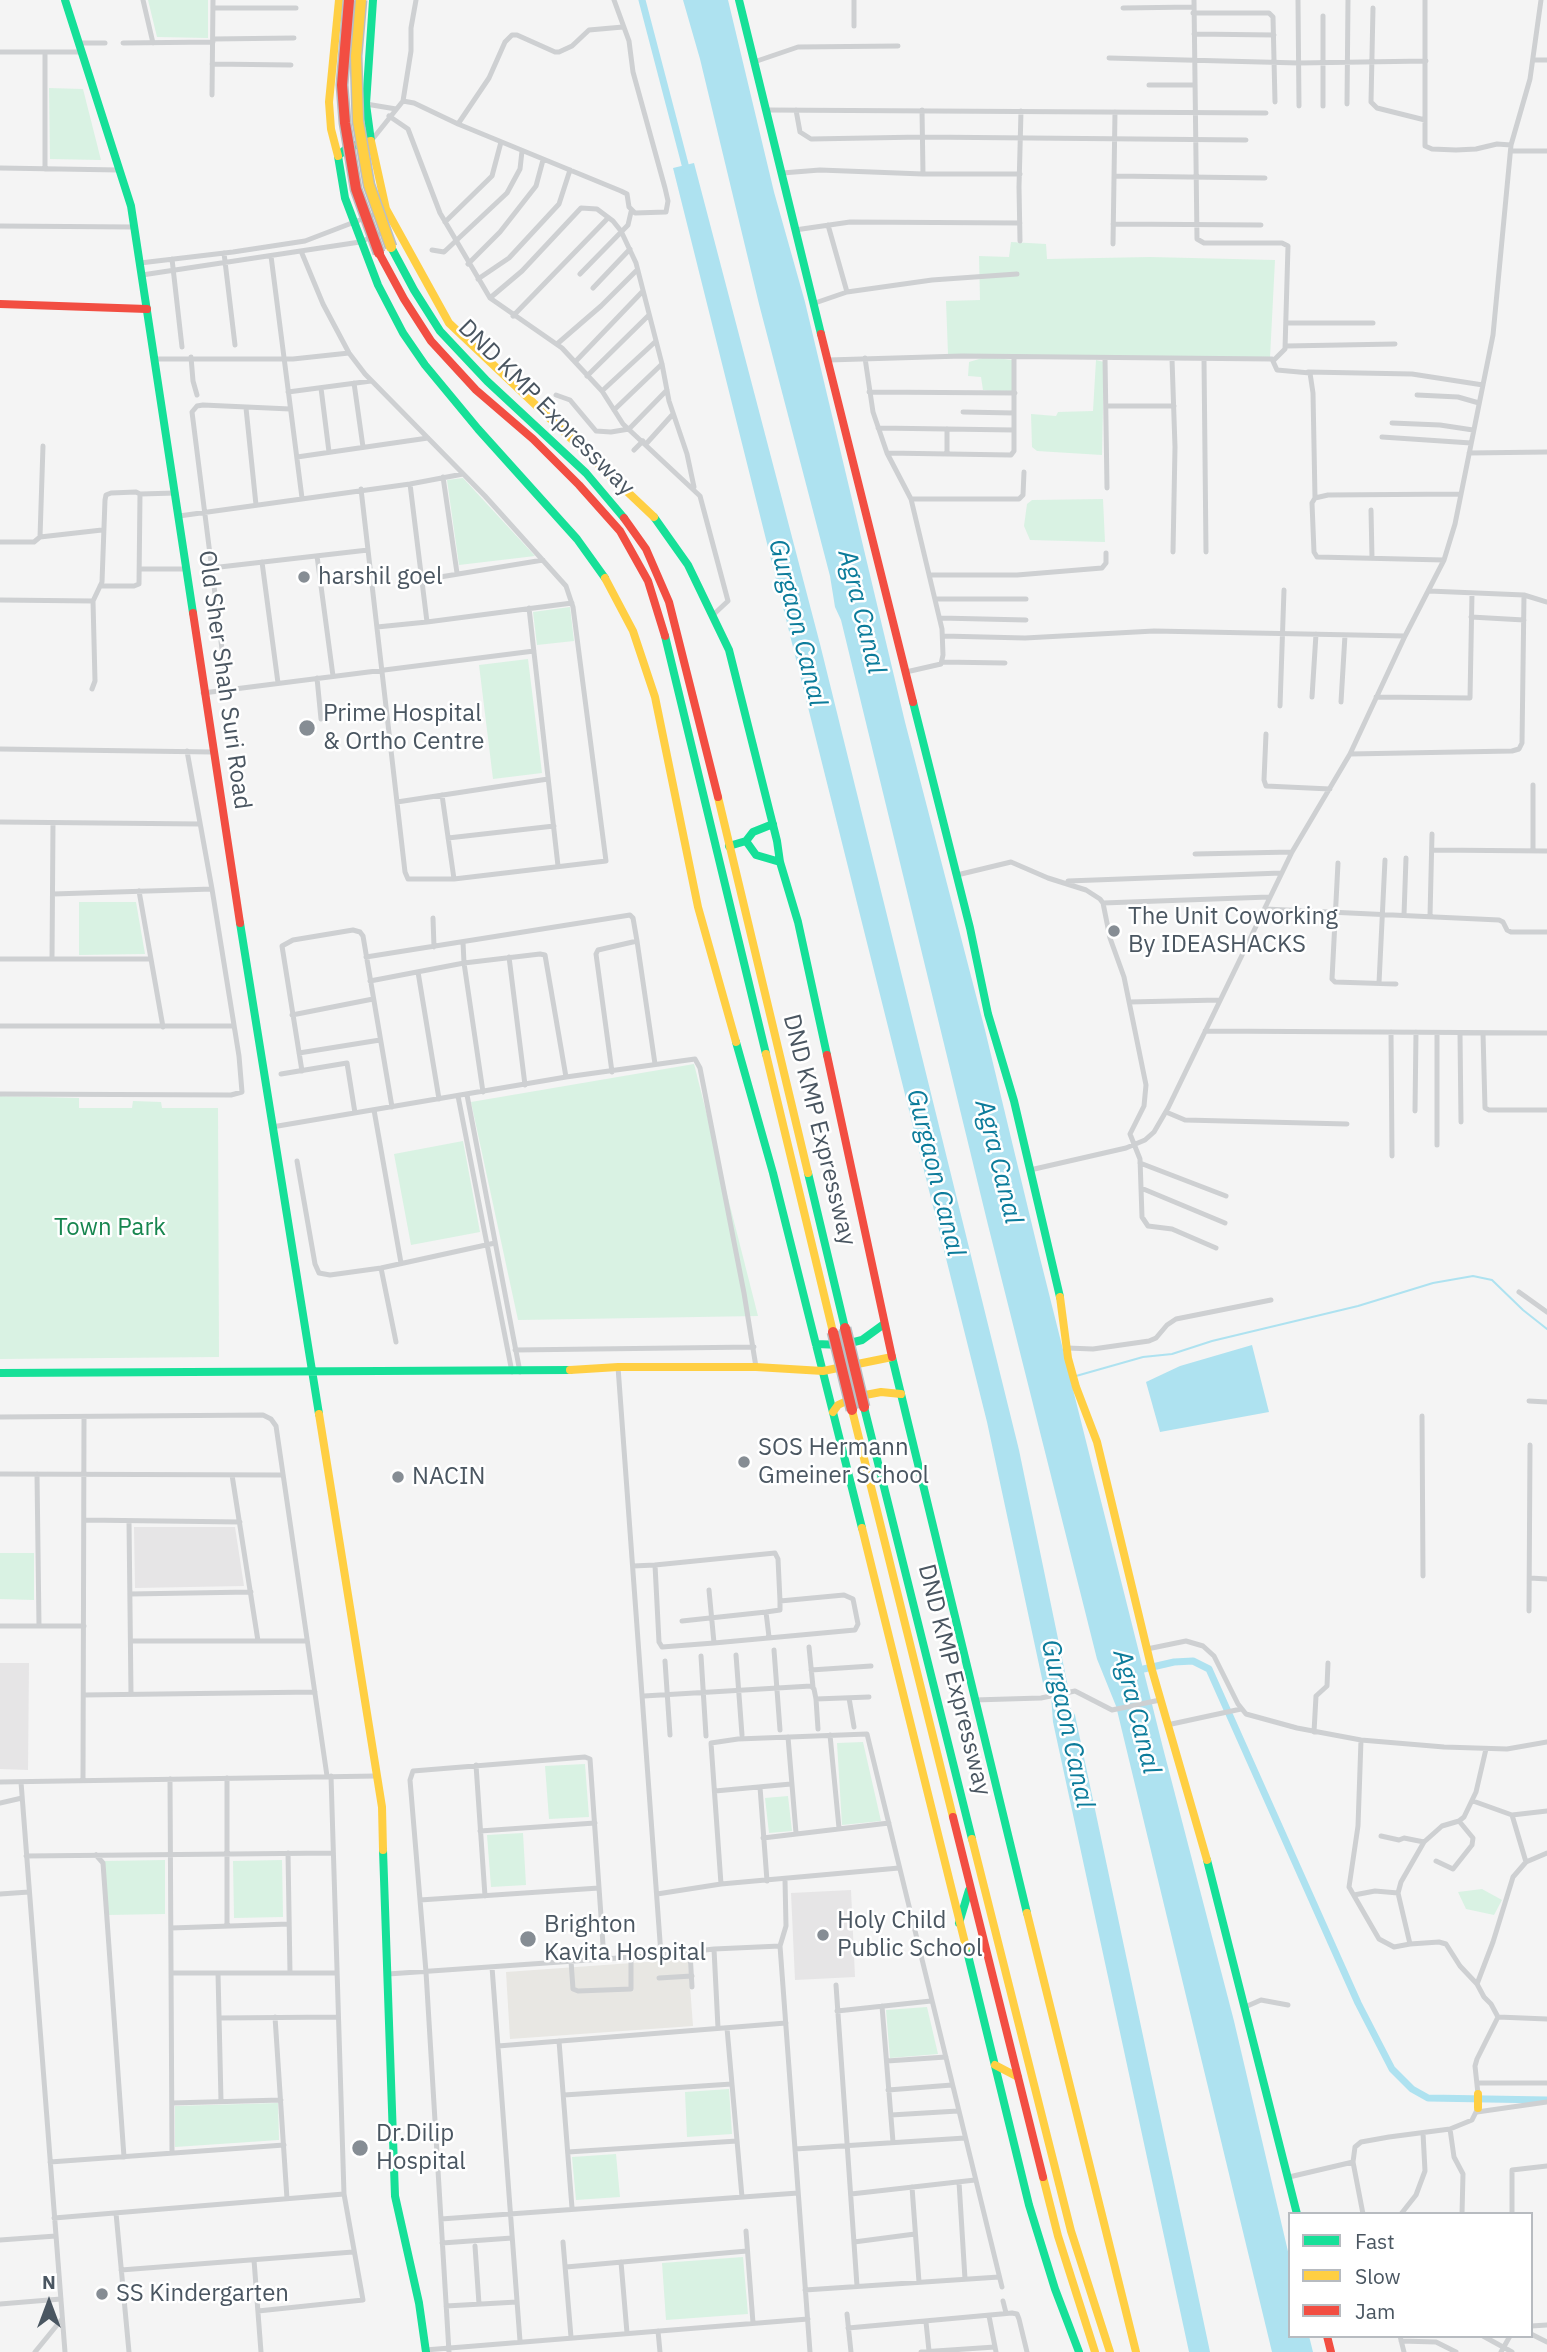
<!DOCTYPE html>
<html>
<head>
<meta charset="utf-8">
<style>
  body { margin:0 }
  #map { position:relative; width:1547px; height:2352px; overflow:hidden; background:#f4f4f4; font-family:"IBM Plex Sans",sans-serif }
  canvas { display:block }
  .legend { position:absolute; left:1288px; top:2212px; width:245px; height:126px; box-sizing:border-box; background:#fff; border:2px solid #b7bbc0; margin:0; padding:9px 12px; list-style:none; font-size:21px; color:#4a5661 }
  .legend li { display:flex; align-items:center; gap:14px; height:35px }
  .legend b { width:35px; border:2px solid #b7bbc0 }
  .north { position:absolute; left:14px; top:2268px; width:70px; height:70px; -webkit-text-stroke:5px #fff; paint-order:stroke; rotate:0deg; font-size:19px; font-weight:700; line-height:28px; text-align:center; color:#4a5661 }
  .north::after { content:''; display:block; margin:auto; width:24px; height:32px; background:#4a5661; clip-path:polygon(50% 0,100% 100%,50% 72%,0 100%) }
</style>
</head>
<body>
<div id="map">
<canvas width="1547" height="2352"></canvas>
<ul class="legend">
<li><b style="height:9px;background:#16e098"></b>Fast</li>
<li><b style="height:9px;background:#ffcf43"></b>Slow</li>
<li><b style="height:9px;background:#f24e42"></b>Jam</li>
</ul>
<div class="north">N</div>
</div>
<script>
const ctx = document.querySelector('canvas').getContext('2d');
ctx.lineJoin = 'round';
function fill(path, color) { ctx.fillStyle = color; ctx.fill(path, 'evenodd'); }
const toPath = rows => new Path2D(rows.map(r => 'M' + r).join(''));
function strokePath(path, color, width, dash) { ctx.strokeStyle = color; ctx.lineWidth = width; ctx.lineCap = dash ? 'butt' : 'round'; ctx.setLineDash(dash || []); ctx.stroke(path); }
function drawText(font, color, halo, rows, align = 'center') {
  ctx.font = font + ' "IBM Plex Sans",sans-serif'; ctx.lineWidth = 5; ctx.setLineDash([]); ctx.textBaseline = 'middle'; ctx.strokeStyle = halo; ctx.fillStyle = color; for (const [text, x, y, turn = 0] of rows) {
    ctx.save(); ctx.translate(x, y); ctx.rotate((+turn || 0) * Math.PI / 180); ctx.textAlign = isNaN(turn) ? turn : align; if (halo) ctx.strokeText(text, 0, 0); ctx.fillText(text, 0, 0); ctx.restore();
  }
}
fill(toPath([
  [688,1959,693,2026,510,2039,506,1972]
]), '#e8e7e3');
fill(toPath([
  [134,1527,235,1527,244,1586,135,1588],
  [0,1663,29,1663,28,1770,0,1769],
  [851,1890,855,1977,795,1980,791,1893]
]), '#e6e5e6');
fill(toPath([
  [148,0,208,0,208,38,157,37],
  [49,88,83,89,101,160,50,159],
  [1011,242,1046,244,1047,259,1150,257,1275,260,1270,358,948,354,946,301,980,300,979,256,1009,257],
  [986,357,1013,360,1014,393,983,390,981,377,968,376,969,362],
  [1096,360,1104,362,1102,455,1037,451,1032,447,1031,414,1056,416,1058,412,1093,411],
  [463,478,535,556,459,565,447,480],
  [1103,499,1105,542,1030,540,1024,526,1027,504,1032,500],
  [570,607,574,641,537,645,533,612],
  [528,659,542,773,493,779,479,665],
  [79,902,136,902,145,954,79,955],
  [694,1064,758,1316,518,1320,471,1102],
  [0,1096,79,1098,79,1108,132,1108,133,1101,161,1102,162,1108,218,1108,219,1357,0,1359],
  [463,1141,480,1232,411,1245,394,1154],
  [0,1553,34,1553,34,1600,0,1599],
  [863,1742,881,1821,842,1825,837,1743],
  [585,1764,589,1817,549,1819,545,1766],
  [788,1796,792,1831,769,1833,765,1798],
  [523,1833,526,1885,491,1887,487,1835],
  [165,1860,165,1914,108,1915,103,1861],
  [282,1860,283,1917,234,1918,233,1861],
  [1482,1889,1502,1900,1494,1915,1466,1909,1458,1892],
  [927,2007,938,2054,890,2058,886,2010],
  [729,2089,732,2134,687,2137,685,2092],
  [278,2103,279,2140,175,2147,175,2106],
  [616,2154,620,2197,576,2200,572,2157],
  [743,2257,748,2314,666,2320,662,2263]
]), '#d9f2e3');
fill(toPath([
  [683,0,728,0,729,4,774,192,805,302,905,722,985,1030,1039,1254,1163,1748,1234,2021,1290,2260,1290,2336,1309,2336,1313,2352,1272,2352,1116,1706,1097,1659,988,1225,841,620,835,607,830,576,759,304,700,59],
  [694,163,820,644,1019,1450,1068,1687,1062,1688,1064,1699,1075,1715,1210,2352,1189,2352,1053,1722,1051,1695,1044,1688,987,1422,673,168],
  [1252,1345,1269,1412,1160,1432,1146,1382,1180,1366]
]), '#aee2f0');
strokePath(toPath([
  [1076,1376,1143,1357,1172,1354,1212,1341,1358,1306,1433,1283,1473,1276,1492,1280,1523,1310,1547,1329]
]), '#aee2f0', 2);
strokePath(toPath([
  [642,0,687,172],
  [1135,1671,1174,1662,1193,1661,1209,1669,1358,2003,1392,2069,1412,2089,1428,2098,1547,2100]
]), '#aee2f0', 7);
strokePath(toPath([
  [143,0,153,43],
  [854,0,854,26],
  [1194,0,1197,239,1204,243,1282,243,1288,246,1285,349,1274,360],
  [1298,0,1299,106],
  [1425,0,1425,146,1432,149,1456,150,1476,149,1497,144,1511,145],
  [213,8,296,8],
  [1123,8,1193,7],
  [1373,8,1371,102,1377,108,1425,120],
  [1193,13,1269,13,1273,17,1275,102],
  [1194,34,1274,35],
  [213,39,294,38],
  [78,43,105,43],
  [123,43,213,42],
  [0,52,81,52],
  [45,52,45,169],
  [1109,58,1299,63,1426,61],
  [1534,60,1547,60],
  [754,62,798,47,898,46],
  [212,64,291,65],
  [1149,85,1195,85],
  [212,95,213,0],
  [403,101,414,103,458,124,621,191,627,194,629,207,635,213,666,212,668,201,665,188,633,72,629,41,614,0],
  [366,104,396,109],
  [1347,104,1348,0],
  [1323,106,1323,16],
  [767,110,1266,113],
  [796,110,800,132,811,139,922,137,1246,140],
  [922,110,923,174],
  [389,116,408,129,440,213,490,298,562,348,602,391,623,424,700,496,728,601,713,615],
  [458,124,489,78,505,42,512,35,517,35,555,52,559,52,572,46,589,30,623,27],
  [371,141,403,101,411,51,411,28,416,0],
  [1511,151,1547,151],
  [0,168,119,170],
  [782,173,820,170,923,174,1020,174],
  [1114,176,1265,178],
  [445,222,492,176,501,142],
  [1113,224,1261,225],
  [828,225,847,292],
  [0,226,134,227],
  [795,230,850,222,1020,223],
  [1020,241,1019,187,1021,111],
  [1113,244,1115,112],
  [432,250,444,252,507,193,520,169,522,151],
  [301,251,323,304,349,353,365,374,485,496,566,586,573,607,606,861,454,879,408,879,405,872,361,489],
  [224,253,235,345],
  [271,256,302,498],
  [172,259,182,347],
  [140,263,233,252,305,241,378,213],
  [468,264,500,232,536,186,543,160],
  [580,274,628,225,631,212],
  [142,275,360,242,386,231],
  [478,279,509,258,559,204,570,170],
  [593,288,630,249],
  [490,298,522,271,581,208,597,209,613,221,621,231,636,263,662,364,669,401,687,454,694,487],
  [815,303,847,292,932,280,1017,274],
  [513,316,608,218],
  [1286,323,1373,323],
  [557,344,601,306,637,270],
  [1286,346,1395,344],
  [191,357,193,381,197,395],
  [865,358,873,412,887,453,911,499,942,629,943,655,941,664,906,672],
  [1105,358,1107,488],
  [155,359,293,359,349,353],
  [1172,359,1175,447,1173,552],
  [1204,359,1206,552],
  [828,360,962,356,1272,359,1277,370,1310,373,1313,393,1315,498],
  [576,361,642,292],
  [1308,372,1412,374,1483,385],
  [587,376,649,315],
  [354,383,363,447],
  [321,388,329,452],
  [602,391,655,342],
  [288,392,371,381],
  [869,392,1015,393],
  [556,395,570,400,596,431,611,432,629,429,667,390],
  [1417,395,1458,397,1479,403],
  [1106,406,1174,406],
  [246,408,256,505],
  [614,410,662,364],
  [963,412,1014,413,1014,357],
  [1392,423,1440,425,1473,430],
  [878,428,1014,430],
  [947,429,947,453],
  [1382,437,1471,443],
  [646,444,673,414],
  [634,450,643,441],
  [887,453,1011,455,1014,451,1014,413],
  [1469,453,1547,452],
  [297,457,428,438],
  [443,477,457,573],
  [410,484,427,622],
  [140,494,176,493],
  [911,499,1019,499,1023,495,1024,472],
  [1371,510,1372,558],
  [179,516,410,484,463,474],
  [40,537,102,530],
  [0,542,34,542,40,537,43,446],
  [317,556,333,676],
  [1444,560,1317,557,1314,552,1312,503,1315,498,1328,495,1461,494],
  [262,562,278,683],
  [211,568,368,550],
  [140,569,186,569],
  [930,575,1017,575,1102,568,1106,563,1106,553],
  [422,580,543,560],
  [1429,591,1524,595,1547,602],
  [936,599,1026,599],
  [0,600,93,601],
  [529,608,558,866],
  [1471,617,1524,620],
  [940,618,1026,620],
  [377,627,427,622,572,603],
  [943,636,1025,638,1154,631,1405,636],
  [942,662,1005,663],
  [317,678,321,719],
  [92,689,95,681,93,601,102,582,105,500,106,495,111,493,136,492,140,494,139,584,134,586,100,586],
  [227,689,192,412,197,406,203,405,290,409],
  [203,693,534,651],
  [1312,697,1316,634],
  [1376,697,1470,698,1472,593],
  [1341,702,1345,635],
  [1280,706,1284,590],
  [1266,734,1264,780,1266,786,1330,789],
  [0,749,212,752],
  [1350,754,1512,751,1519,749,1522,743,1524,595],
  [442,795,454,879],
  [397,802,548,779],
  [0,822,200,824],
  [448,838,554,826],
  [1432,850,1547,851],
  [1533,851,1533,785],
  [1195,854,1292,852],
  [1338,863,1332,979,1335,982,1396,984],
  [957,875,1011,862,1048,878,1086,890,1100,899,1103,903,1110,938,1124,977,1146,1085,1144,1106,1130,1134,1140,1159,1142,1217,1148,1226,1172,1229,1216,1248],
  [1068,881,1281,873],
  [139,891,163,1027],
  [53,894,212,889],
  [1103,903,1269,897],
  [1265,909,1499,920,1503,922,1507,930,1511,932,1547,932],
  [1404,915,1406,858],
  [1430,916,1432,834],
  [433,918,434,947],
  [366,957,630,915,633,918,637,941,655,1064],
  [509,957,525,1085],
  [0,959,151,959],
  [52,959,53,823],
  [418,972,439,1099],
  [370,981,464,963,463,942],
  [1379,983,1385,860],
  [1129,1002,1219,1000],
  [292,1015,373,999],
  [0,1026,233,1026],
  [1205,1031,1547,1033],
  [1391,1032,1392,1156],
  [1437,1033,1437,1145],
  [1460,1033,1461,1122],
  [1483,1033,1485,1108,1489,1110,1547,1110],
  [299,1053,380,1040],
  [302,1071,282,946,293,940,353,930,360,932,363,936,392,1107],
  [612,1072,596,954,598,950,637,941],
  [281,1074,347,1063,355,1113],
  [483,1092,464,963,540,954,545,955,566,1077],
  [0,1094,231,1095,242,1092,239,1056,212,889,187,751],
  [467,1095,520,1372],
  [458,1096,512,1372],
  [374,1110,401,1263],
  [1415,1111,1416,1032],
  [1166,1112,1185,1120,1347,1124],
  [272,1127,566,1077,695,1059,700,1068,744,1293,756,1367],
  [297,1161,315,1264,319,1273,330,1275,381,1268,495,1243],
  [1140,1163,1226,1196],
  [1030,1170,1126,1148,1145,1140,1154,1132,1168,1108,1292,852,1350,754,1405,636,1444,560,1455,524,1493,335,1511,145,1530,79,1541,0],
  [1141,1188,1225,1223],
  [381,1268,396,1342],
  [1519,1292,1547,1312],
  [1067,1348,1093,1349,1149,1341,1156,1338,1167,1325,1176,1319,1271,1300],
  [515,1350,754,1347],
  [618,1367,661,1955],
  [1529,1401,1547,1402],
  [1422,1416,1423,1576],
  [0,1417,263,1415,271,1419,276,1426,327,1776],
  [0,1474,281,1475],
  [37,1474,39,1626],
  [232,1475,258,1641],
  [84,1520,240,1522],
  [129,1521,131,1694],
  [633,1566,655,1565],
  [1530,1578,1547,1579],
  [709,1590,714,1643],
  [130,1594,251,1592],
  [1529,1611,1530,1445],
  [682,1621,766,1612],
  [0,1626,84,1626],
  [769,1637,766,1612,780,1610,780,1601,844,1595,853,1599,858,1624,855,1630,714,1643,662,1647,659,1642,655,1565,775,1553,778,1559,780,1601],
  [131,1641,307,1641],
  [809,1647,813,1687],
  [1147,1649,1186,1641,1203,1646,1214,1656,1238,1704,1246,1714,1297,1728,1361,1740,1444,1747,1507,1749,1547,1742],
  [774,1650,780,1730],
  [736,1655,742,1735],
  [701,1656,706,1736],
  [665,1661,670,1735],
  [811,1670,871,1666],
  [84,1695,315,1692],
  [644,1696,811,1686,814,1689,816,1699,818,1729],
  [849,1698,854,1727],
  [816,1699,869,1697],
  [974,1700,1041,1698,1075,1691,1112,1710,1160,1700],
  [1167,1725,1241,1709],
  [1314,1732,1316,1696,1327,1686,1328,1663],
  [830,1735,839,1828],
  [788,1737,796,1833],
  [1361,1740,1358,1826,1349,1887,1379,1939,1394,1947,1410,1944],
  [1486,1749,1476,1792,1464,1817,1459,1821,1442,1826,1424,1842,1401,1882,1398,1893,1410,1944,1439,1942,1446,1944,1460,1966,1477,1984,1484,1997,1491,2004,1498,2017],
  [476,1765,485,1896],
  [227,1778,227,1926],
  [170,1779,172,2153],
  [83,1781,84,1417],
  [0,1782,377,1776],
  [21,1782,65,2352],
  [760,1787,767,1881],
  [715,1791,791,1784],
  [1473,1801,1512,1815,1526,1862],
  [0,1803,22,1798],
  [1512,1815,1547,1811],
  [480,1831,595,1823],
  [1381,1836,1399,1840,1404,1838,1424,1842],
  [763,1838,889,1823],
  [288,1853,290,1973],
  [96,1855,103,1863,124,2157],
  [26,1856,333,1853],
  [1436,1861,1453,1869,1472,1845,1473,1838,1459,1821],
  [785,1880,786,1926,780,1946,810,2352],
  [721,1884,711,1743,738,1739,867,1734,1002,2287],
  [0,1894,29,1892],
  [657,1894,721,1884,899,1868],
  [1354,1895,1375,1891,1398,1893],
  [420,1900,599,1888],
  [171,1928,289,1924],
  [714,1949,718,2028],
  [690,1952,692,1987],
  [571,1961,573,1989,578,1991,631,1989,631,1957],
  [492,1967,520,2341],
  [171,1973,337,1973],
  [218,1973,221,2101],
  [388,1974,661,1955,714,1949,780,1946],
  [659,1978,692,1976],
  [1477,1984,1493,1942,1513,1877,1526,1862,1547,1853],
  [836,1985,857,2286],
  [882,2006,893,2142],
  [1245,2007,1261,2000,1288,2005],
  [837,2011,931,2001],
  [275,2017,287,2199],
  [219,2018,338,2017],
  [727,2028,742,2197],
  [559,2041,572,2208],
  [498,2046,786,2023],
  [887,2061,946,2057],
  [1477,2083,1547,2083],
  [888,2090,952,2085],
  [1478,2094,1475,2066,1477,2059,1498,2017,1547,2019],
  [564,2095,732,2084],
  [172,2103,281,2100],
  [1477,2112,1547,2102],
  [891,2115,958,2111],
  [1450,2129,1454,2157,1463,2174,1462,2214],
  [795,2149,965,2138],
  [568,2152,737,2141],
  [50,2162,284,2145],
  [1289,2177,1353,2162],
  [959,2182,965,2279],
  [912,2187,919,2282],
  [851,2194,975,2180],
  [116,2213,129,2352],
  [1363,2214,1353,2162,1355,2147,1361,2142,1389,2137,1450,2129,1472,2120,1478,2108],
  [1401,2214,1416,2195,1425,2171,1423,2133],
  [1512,2214,1512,2170,1547,2166],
  [54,2218,344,2194],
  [441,2219,798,2193],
  [746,2231,753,2323],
  [0,2240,56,2236],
  [563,2242,571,2337],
  [854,2242,915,2234],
  [442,2243,512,2238],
  [475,2246,479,2304],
  [254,2260,261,2352],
  [621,2262,627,2333],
  [566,2267,747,2251],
  [121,2270,353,2252],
  [805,2290,999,2277],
  [1003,2301,1006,2313],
  [0,2304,61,2299],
  [446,2306,517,2302],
  [258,2311,363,2300,344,2194,331,1776],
  [847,2314,851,2352],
  [989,2316,996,2352],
  [926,2322,929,2351],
  [1531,2326,1547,2325],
  [848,2328,1012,2313,1017,2314,1019,2319,1027,2352],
  [658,2331,660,2352],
  [1531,2334,1547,2342],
  [1400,2336,1404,2352],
  [1483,2336,1512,2352],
  [1401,2341,1436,2342,1456,2352],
  [425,2350,808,2319],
  [35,2352,62,2319],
  [449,2352,426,1972,410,1780,413,1771,585,1757,590,1759,604,1959],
  [921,2352,995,2347],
  [1501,2352,1510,2336]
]), '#ced0d2', 5);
strokePath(toPath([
  [65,0,131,206,193,613],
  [739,0,821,334],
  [371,141,366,104,373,0],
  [359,144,347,148,338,156,345,198,378,285,403,333,425,365,478,429,577,539,605,578],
  [391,247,414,290,440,331,487,381,586,473,624,518],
  [654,517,688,565,729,650,777,841,780,862,798,922,827,1055],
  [665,636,766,1054],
  [913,702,970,928,988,1014,1014,1101,1060,1297],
  [773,824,753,832,746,841,756,855,780,862],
  [729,846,746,841],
  [240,923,319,1414],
  [736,1042,773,1173,862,1528],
  [808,1173,845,1328],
  [816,1344,842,1345,862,1340,884,1324],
  [892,1357,1027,1913],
  [0,1373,570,1370],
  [864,1407,972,1839],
  [383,1850,395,2196,419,2303,426,2352],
  [1207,1860,1297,2214],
  [959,1923,969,1890],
  [966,1947,1029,2205,1055,2289,1079,2352]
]), '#16e098', 8);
strokePath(toPath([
  [359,144,371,141,386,209,449,323,654,517],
  [338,156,331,129,329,102,339,0],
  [605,578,633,631,655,697,698,907,736,1042],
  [718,797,808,1173],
  [766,1054,833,1332],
  [1060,1297,1068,1358,1076,1387,1097,1442,1152,1670,1207,1860],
  [570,1370,618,1367,756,1367,823,1371,892,1357],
  [852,1410,953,1817],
  [833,1412,838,1405,855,1397,881,1392,901,1394],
  [319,1414,382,1807,383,1850],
  [862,1528,966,1947],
  [972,1839,1071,2231,1110,2352],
  [1027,1913,1136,2352],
  [995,2065,1018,2077],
  [1478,2094,1478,2108],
  [1043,2177,1058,2236,1095,2352]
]), '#ffcf43', 8);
strokePath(toPath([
  [379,253,404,299,431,341,476,390,533,439,579,485,620,531,648,581,665,636],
  [0,304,147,309],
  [821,334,913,702],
  [624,518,646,549,669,602,718,797],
  [193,613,240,923],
  [827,1055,892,1357],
  [953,1817,1043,2177],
  [1327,2336,1331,2352]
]), '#f24e42', 8);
const slowBridge = toPath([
  [361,0,356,56,358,121,369,185,391,247]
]);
const jamBridge = toPath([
  [349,0,342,85,345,123,356,189,379,253],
  [845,1328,864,1407],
  [833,1332,852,1410]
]);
strokePath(slowBridge, '#b9bec3', 13, []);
strokePath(jamBridge, '#b9bec3', 13, []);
strokePath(slowBridge, '#ffcf43', 10);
strokePath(jamBridge, '#f24e42', 10);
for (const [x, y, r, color] of [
  [304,577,7,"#868d94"],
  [307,728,9,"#868d94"],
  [1114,931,7,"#868d94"],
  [744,1462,7,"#868d94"],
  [398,1477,7,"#868d94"],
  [823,1935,7,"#868d94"],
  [528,1939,9,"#868d94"],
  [360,2148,9,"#868d94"],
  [102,2294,7,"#868d94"]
]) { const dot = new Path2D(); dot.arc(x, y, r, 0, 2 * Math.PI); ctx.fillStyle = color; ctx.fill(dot); strokePath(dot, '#fff', 2.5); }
drawText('24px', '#4a5661', '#fff', [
  ["DND KMP Expressway",546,408,45],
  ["Old Sher Shah Suri Road",224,680,82],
  ["DND KMP Expressway",819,1130,76],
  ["DND KMP Expressway",954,1680,76]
]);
drawText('24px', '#4a5661', '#fff', [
  ["harshil goel",318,577],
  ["Prime Hospital",323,714],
  ["& Ortho Centre",323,742],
  ["The Unit Coworking",1128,917],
  ["By IDEASHACKS",1128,945],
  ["SOS Hermann",758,1448],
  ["Gmeiner School",758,1476],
  ["NACIN",412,1477],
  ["Holy Child",837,1921],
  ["Public School",837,1949],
  ["Brighton",544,1925],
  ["Kavita Hospital",544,1953],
  ["Dr.Dilip",376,2134],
  ["Hospital",376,2162],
  ["SS Kindergarten",116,2294]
], 'left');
drawText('24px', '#17864f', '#fff', [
  ["Town Park",110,1228]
]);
drawText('italic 26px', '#0c7c9b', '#fff', [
  ["Agra Canal",861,612,76],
  ["Gurgaon Canal",797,623,76],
  ["Agra Canal",998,1162,76],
  ["Gurgaon Canal",935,1173,76],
  ["Agra Canal",1136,1712,76],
  ["Gurgaon Canal",1067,1724,78]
]);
</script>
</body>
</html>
